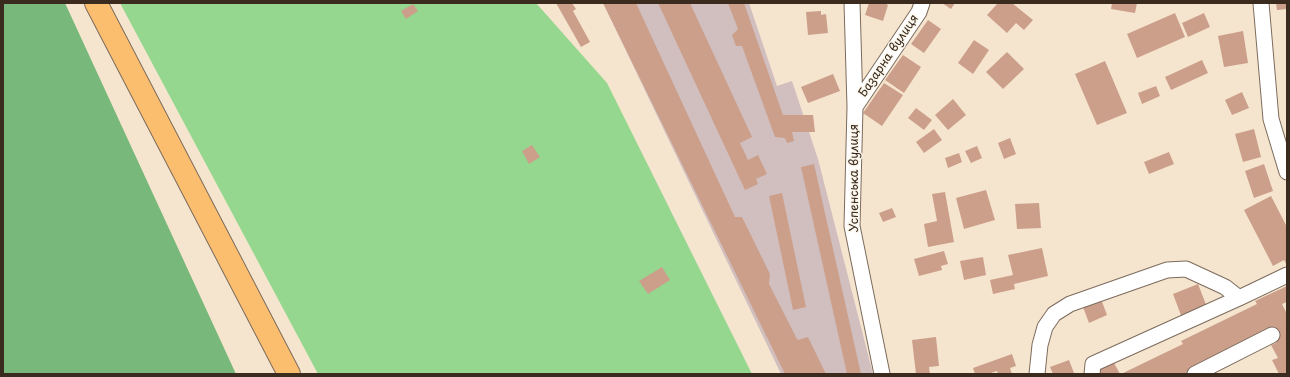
<!DOCTYPE html>
<html>
<head>
<meta charset="utf-8">
<style>
  body { margin:0 }
  #map { position:relative; width:1290px; height:377px; overflow:hidden; background:#f6e5ce; font-family:"Playpen Sans",sans-serif }
  canvas { display:block }
  .frame { position:absolute; inset:0; border:4px solid #3b2a1e; pointer-events:none }
</style>
</head>
<body>
<div id="map">
<canvas width="1290" height="377"></canvas>
<div class="frame"></div>
</div>
<script>
const ctx = document.querySelector('canvas').getContext('2d');
ctx.lineJoin = 'round';
function fill(path, color) { ctx.fillStyle = color; ctx.fill(path, 'evenodd'); }
const toPath = rows => new Path2D(rows.map(r => 'M' + r).join(''));
function strokePath(path, color, width, dash) { ctx.strokeStyle = color; ctx.lineWidth = width; ctx.lineCap = dash ? 'butt' : 'round'; ctx.setLineDash(dash || []); ctx.stroke(path); }
function drawText(font, color, halo, rows, align = 'center') {
  ctx.font = font + ' "Playpen Sans",sans-serif'; ctx.lineWidth = 3; ctx.setLineDash([]); ctx.textBaseline = 'middle'; ctx.strokeStyle = halo; ctx.fillStyle = color; for (const [text, x, y, turn = 0] of rows) {
    ctx.save(); ctx.translate(x, y); ctx.rotate((+turn || 0) * Math.PI / 180); ctx.textAlign = isNaN(turn) ? turn : align; if (halo) ctx.strokeText(text, 0, 0); ctx.fillText(text, 0, 0); ctx.restore();
  }
}
fill(toPath([
  [603,3,749,3,777,86,792,81,818,159,873,374,781,374]
]), '#d1bfbf');
fill(toPath([
  [120,3,536,3,607,83,752,374,318,374]
]), '#95d78f');
fill(toPath([
  [3,3,65,3,236,374,3,374]
]), '#78b87a');
fill(toPath([
  [556,3,572,3,576,9,573,11,590,42,581,47],
  [603,3,636,3,735,217,742,217,770,274,769,284,797,339,798,340,808,337,826,374,785,374],
  [658,3,690,3,752,137,740,143,748,160,758,155,767,174,756,179,758,184,745,190],
  [728,3,744,3,783,115,813,115,815,132,792,132,794,141,787,143,785,138,775,137,742,46,736,46,732,35,738,29],
  [869,3,884,3,888,5,883,21,865,15],
  [942,3,955,3,951,9],
  [998,3,1012,3,1033,20,1024,30,1016,23,1007,33,987,15],
  [1112,3,1137,3,1135,13,1111,9],
  [1276,3,1287,3,1287,9,1277,10],
  [413,4,418,11,406,19,401,11],
  [821,11,821,15,826,14,828,33,808,35,806,12],
  [1175,13,1185,37,1137,58,1127,34],
  [1204,13,1210,27,1188,37,1182,23],
  [928,20,941,29,924,53,911,44],
  [1243,31,1248,63,1224,67,1218,36],
  [974,40,989,50,973,74,958,63],
  [1007,52,1024,69,1003,89,986,72],
  [903,55,921,67,904,93,885,80],
  [1202,60,1208,73,1171,90,1165,77],
  [1105,61,1127,113,1097,125,1075,74],
  [833,74,840,91,808,103,801,87],
  [884,83,903,95,882,126,863,113],
  [1156,86,1160,96,1142,104,1138,93],
  [1242,92,1249,108,1232,115,1225,100],
  [953,99,966,115,948,130,935,115],
  [916,108,932,120,924,130,908,118],
  [934,129,942,140,924,153,916,142],
  [1254,129,1261,157,1243,162,1235,134],
  [1010,138,1016,154,1004,159,998,143],
  [532,145,540,157,529,164,522,151],
  [977,146,982,158,971,163,965,151],
  [1169,152,1174,164,1149,174,1144,162],
  [959,153,962,162,948,168,945,158],
  [814,164,861,374,847,374,801,167],
  [1264,164,1273,191,1254,198,1245,171],
  [986,190,995,220,964,229,956,198],
  [945,192,954,242,928,247,924,224,937,221,932,194],
  [782,193,806,307,793,310,769,196],
  [1271,196,1287,227,1287,265,1284,260,1273,266,1244,210],
  [1039,203,1041,228,1017,229,1015,204],
  [892,208,896,217,883,222,879,213],
  [1042,248,1048,276,1014,284,1015,289,993,294,990,280,1013,275,1008,255],
  [944,251,948,264,941,266,942,270,919,276,914,259],
  [983,257,986,275,964,280,960,261],
  [662,267,670,280,648,294,639,281],
  [1198,284,1207,307,1182,318,1173,294],
  [1287,286,1287,302,1282,304,1286,312,1287,312,1287,374,1279,374,1272,360,1278,358,1271,345,1276,343,1269,329,1187,374,1121,374,1183,344,1181,341,1257,304,1255,301],
  [1101,299,1107,315,1089,323,1083,307],
  [936,337,939,366,929,367,930,374,916,374,912,340],
  [1012,354,1016,366,1010,368,1012,374,998,374,997,371,988,374,975,374,973,368],
  [1069,360,1074,373,1053,374,1050,367],
  [1113,361,1120,374,1097,374,1095,370]
]), '#cc9f8b');
const minor = toPath([
  [852,3,855,107,852,226,882,374],
  [1261,3,1271,119,1287,172],
  [855,107,919,12,922,3],
  [1037,374,1040,345,1045,327,1054,314,1070,304,1167,270,1186,269,1225,287,1239,298,1287,275],
  [1092,374,1093,364,1239,298],
  [1195,374,1272,335]
]);
const trunk = toPath([
  [96,3,289,374]
]);
strokePath(minor, '#7c6b5c', 17);
strokePath(trunk, '#7c6b5c', 24);
strokePath(minor, '#fff', 15);
strokePath(trunk, '#fbbe6e', 22);
drawText('12px', '#3b2a1e', '#fbf7ec', [
  ["Базарна вулиця",889,56,-56],
  ["Успенська вулиця",855,178,-90]
]);
</script>
</body>
</html>
